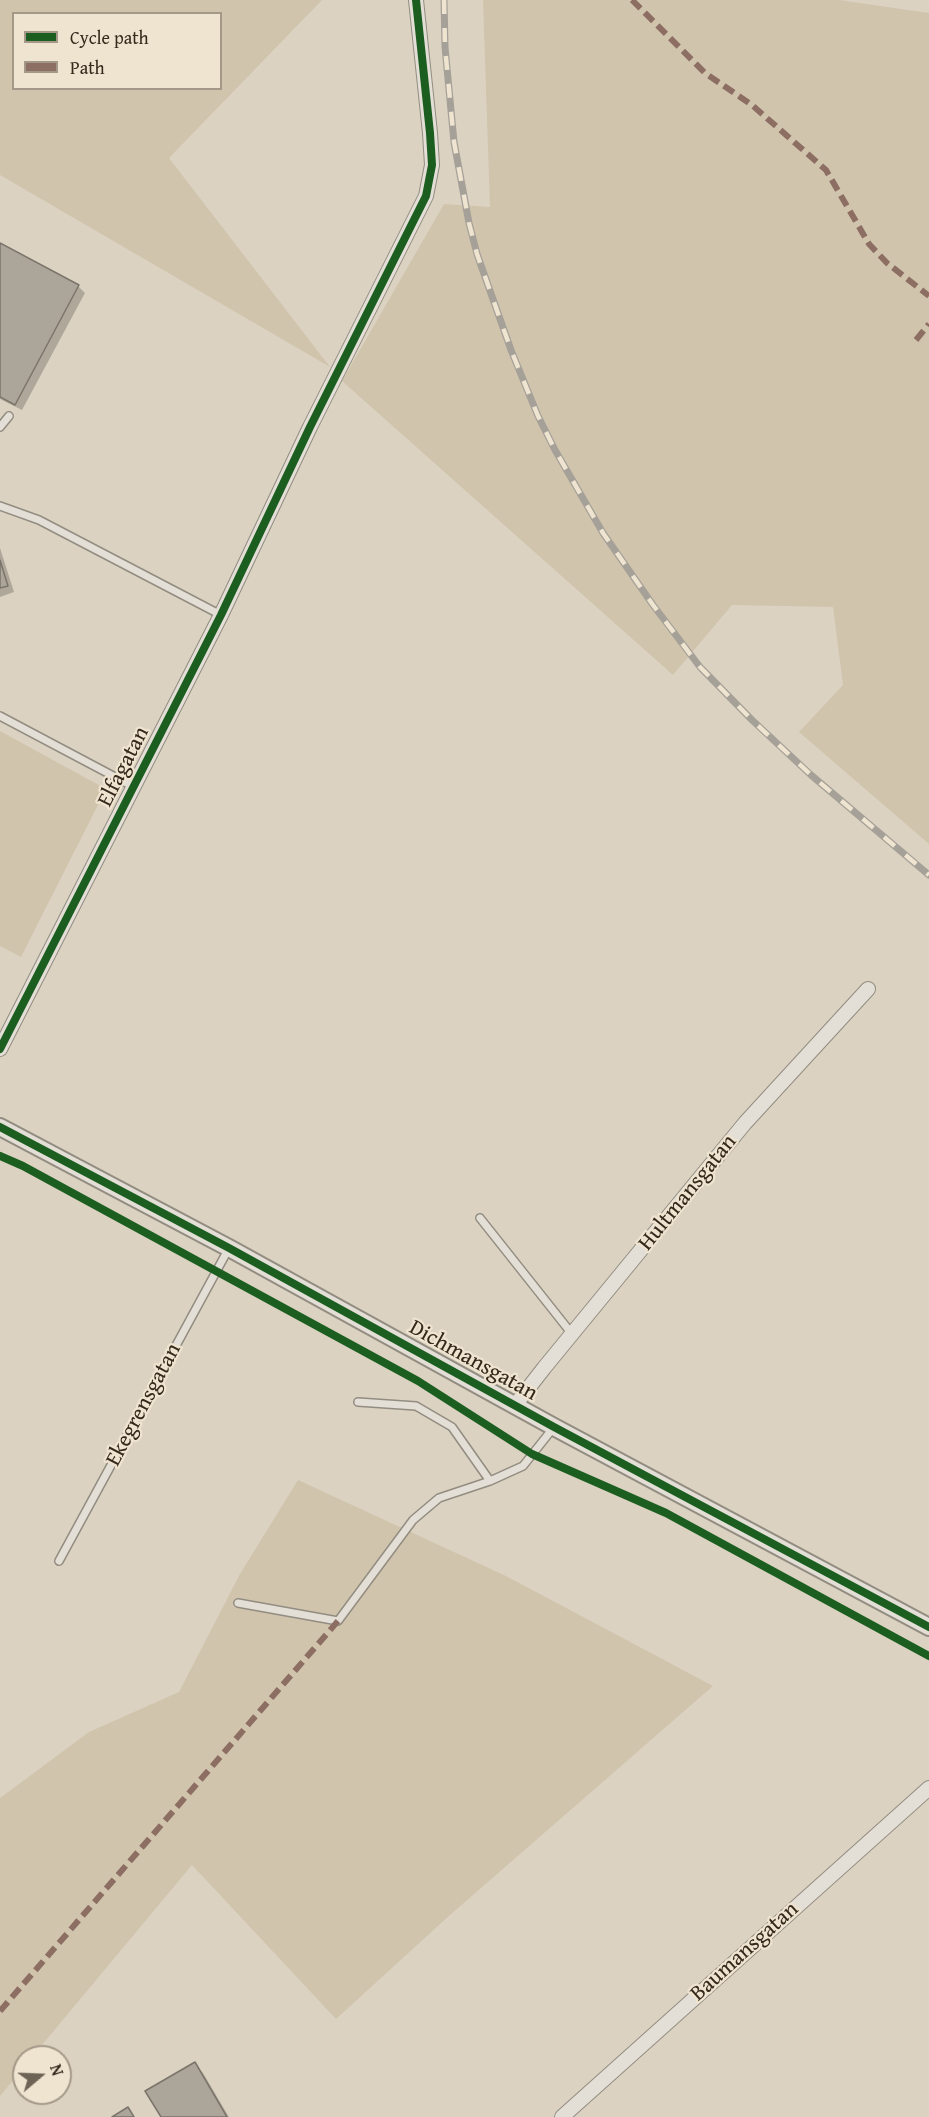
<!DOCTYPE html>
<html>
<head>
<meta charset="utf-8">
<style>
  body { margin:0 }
  #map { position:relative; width:929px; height:2117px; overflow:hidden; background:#dbd2c1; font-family:"Gentium Book Plus",serif }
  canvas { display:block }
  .legend { position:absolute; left:12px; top:12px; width:210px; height:78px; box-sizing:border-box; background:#efe4d0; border:2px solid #a49988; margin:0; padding:8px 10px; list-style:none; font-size:18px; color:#34291b }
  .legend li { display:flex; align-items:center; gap:12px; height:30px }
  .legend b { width:30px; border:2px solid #a49988 }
  .north { position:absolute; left:12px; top:2045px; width:60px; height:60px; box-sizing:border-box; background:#efe4d0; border:2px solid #a49988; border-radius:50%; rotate:71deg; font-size:16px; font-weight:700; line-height:24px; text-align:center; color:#34291b }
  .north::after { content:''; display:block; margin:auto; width:21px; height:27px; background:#6e6455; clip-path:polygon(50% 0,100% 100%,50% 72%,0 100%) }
</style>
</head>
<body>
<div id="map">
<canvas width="929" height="2117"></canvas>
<ul class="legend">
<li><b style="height:8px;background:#1b5e20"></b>Cycle path</li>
<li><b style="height:8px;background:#8d6e63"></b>Path</li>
</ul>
<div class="north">N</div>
</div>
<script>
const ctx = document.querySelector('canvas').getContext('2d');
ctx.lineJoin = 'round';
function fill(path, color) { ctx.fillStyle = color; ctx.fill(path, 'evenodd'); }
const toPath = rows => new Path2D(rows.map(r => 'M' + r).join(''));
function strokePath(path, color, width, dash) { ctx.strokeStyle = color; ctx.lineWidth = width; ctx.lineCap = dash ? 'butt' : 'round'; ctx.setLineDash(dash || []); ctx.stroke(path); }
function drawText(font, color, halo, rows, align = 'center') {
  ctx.font = font + ' "Gentium Book Plus",serif'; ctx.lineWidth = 4.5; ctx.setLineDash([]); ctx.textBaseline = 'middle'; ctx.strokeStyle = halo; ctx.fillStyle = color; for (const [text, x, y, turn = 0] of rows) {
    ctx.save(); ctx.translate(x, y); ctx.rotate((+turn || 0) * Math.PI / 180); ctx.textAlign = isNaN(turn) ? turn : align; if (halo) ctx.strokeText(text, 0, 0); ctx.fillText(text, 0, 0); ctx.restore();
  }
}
fill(toPath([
  [0,0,322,0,169,158,330,367,0,175],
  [14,14,220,14,220,88,14,88],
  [483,0,839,0,929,13,929,844,799,732,843,685,833,607,732,605,673,675,342,381,444,204,490,207],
  [0,731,106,789,21,957,0,946],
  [298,1480,506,1576,713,1686,450,1915,336,2019,192,1865,32,2057,24,2057,24,2067,0,2096,0,1798,89,1732,179,1692,240,1574]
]), '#d1c4ad');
fill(toPath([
  [0,244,78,286,85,293,22,410,0,399],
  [0,548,14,592,0,597],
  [194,2064,203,2073,229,2117,162,2117]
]), '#0003');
const building = toPath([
  [0,243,79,285,15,405,0,397,0,243],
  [0,560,8,586,0,588,0,560],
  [195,2062,227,2117,161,2117,145,2091,195,2062],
  [128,2107,134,2117,112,2117,128,2107]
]);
fill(building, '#aca599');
strokePath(building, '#7b746a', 1.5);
const service = toPath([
  [0,427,9,416],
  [0,506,39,520,221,615],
  [0,716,134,787],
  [480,1218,572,1334],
  [358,1402,416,1406,452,1427,490,1481],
  [59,1561,229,1248],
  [238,1603,338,1621,413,1520,439,1498,490,1481,523,1466,554,1427]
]);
const minor = toPath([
  [0,1049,221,615,310,427,426,196,432,165,430,133,416,0],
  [516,1404,544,1368,745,1123,868,989],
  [562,2117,929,1788]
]);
const tertiary = toPath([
  [0,1127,229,1248,554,1427,929,1627]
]);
strokePath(service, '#928c81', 10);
strokePath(minor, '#928c81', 16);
strokePath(tertiary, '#928c81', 20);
strokePath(service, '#e4dfd6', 7);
strokePath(minor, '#e4dfd6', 14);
strokePath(tertiary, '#e4dfd6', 16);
const rail = toPath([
  [444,0,445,47,454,142,469,223,477,254,511,350,538,416,555,450,603,533,653,605,700,667,752,720,811,775,929,875]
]);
strokePath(rail, '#a5a098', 7);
strokePath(rail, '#efe4d0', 4.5, [14]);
strokePath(toPath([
  [632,0,705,73,752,105,826,170,869,244,887,263,929,296],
  [916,340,929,324],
  [0,2011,338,1621]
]), '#8d6e63', 6, [12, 6]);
strokePath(toPath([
  [0,1049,221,615,310,427,426,196,432,165,430,133,416,0],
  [0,1127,229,1248,554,1427,929,1627],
  [0,1156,23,1166,418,1381,532,1454,666,1513,929,1656]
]), '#1b5e20', 8);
drawText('22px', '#34291b', '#efe4d0', [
  ["Elfagatan",124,767,-63],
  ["Hultmansgatan",688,1193,-51],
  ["Dichmansgatan",473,1361,29],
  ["Ekegrensgatan",144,1405,-62],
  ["Baumansgatan",745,1952,-42]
]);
</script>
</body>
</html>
